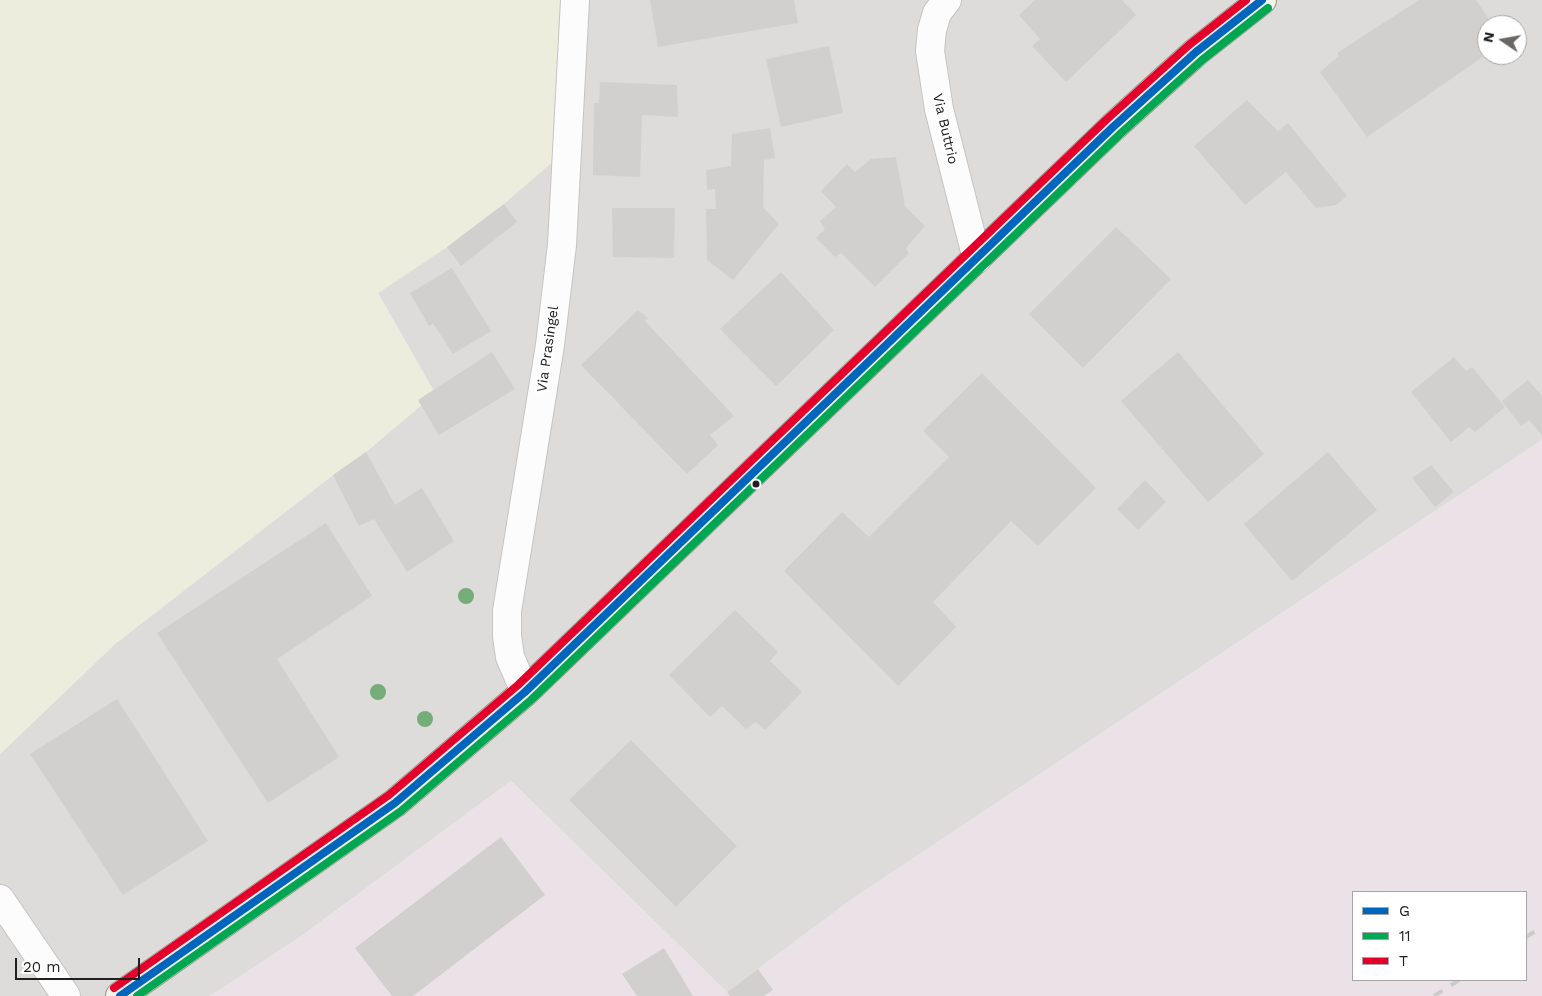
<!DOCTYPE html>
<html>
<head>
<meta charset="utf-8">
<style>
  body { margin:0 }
  #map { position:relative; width:1542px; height:996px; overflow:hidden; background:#eeece9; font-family:"Work Sans",sans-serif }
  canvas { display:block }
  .legend { position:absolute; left:1352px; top:891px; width:175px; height:90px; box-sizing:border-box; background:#fff; border:1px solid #a6a6a6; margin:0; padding:6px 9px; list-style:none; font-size:15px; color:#202020 }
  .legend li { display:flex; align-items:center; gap:10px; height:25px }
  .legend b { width:25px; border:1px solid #a6a6a6 }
  .north { position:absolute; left:1477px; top:15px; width:50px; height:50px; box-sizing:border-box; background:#fff; border:1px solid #a6a6a6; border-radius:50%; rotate:282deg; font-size:14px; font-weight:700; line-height:20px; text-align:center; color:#202020 }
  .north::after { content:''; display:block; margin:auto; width:18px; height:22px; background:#686766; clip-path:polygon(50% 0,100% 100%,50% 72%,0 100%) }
  .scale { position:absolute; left:15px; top:958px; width:125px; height:22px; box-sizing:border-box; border:2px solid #202020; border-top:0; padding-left:6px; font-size:15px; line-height:18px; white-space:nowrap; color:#202020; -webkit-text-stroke:4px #fff; paint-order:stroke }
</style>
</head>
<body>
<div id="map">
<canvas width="1542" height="996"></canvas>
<ul class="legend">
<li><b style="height:6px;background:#0065bd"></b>G</li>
<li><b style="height:6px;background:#00a651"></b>11</li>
<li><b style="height:6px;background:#e4002b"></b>T</li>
</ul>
<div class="north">N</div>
<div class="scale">20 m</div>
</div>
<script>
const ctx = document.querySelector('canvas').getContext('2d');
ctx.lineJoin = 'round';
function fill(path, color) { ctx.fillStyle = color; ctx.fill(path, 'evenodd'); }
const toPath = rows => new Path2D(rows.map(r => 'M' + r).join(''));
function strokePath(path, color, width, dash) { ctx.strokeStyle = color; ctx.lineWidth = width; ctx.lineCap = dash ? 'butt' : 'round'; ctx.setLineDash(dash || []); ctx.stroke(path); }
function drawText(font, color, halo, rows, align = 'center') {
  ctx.font = font + ' "Work Sans",sans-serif'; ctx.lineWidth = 4; ctx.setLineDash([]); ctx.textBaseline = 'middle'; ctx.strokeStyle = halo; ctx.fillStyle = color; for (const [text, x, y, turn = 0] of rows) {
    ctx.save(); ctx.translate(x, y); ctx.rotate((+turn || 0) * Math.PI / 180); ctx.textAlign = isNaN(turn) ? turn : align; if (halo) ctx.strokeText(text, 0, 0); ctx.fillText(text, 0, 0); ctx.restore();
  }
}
fill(toPath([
  [560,0,1542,0,1542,440,852,899,727,992,511,781,300,937,210,996,0,996,0,754,115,644,333,475,366,452,419,407,436,395,378,293,447,247,558,113],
  [1487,25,1517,25,1517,55,1487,55]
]), '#dddcda');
fill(toPath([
  [1542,440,1542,996,210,996,300,937,511,781,727,992,852,899],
  [1353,892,1526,892,1526,980,1353,980]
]), '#ebe2e7');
fill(toPath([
  [0,0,560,0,558,113,554,161,504,204,447,247,378,293,436,395,419,407,366,452,333,475,115,644,0,754]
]), '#eceddd');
fill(toPath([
  [650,0,794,0,798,23,658,47],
  [1035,0,1122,0,1136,15,1066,82,1032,46,1040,39,1019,15],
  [1419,0,1476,0,1493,25,1487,25,1487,54,1367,137,1320,72,1339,56,1337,53],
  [829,46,843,113,781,127,766,59],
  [600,82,677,85,678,117,642,115,640,177,593,175,594,103,599,103],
  [1247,100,1278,131,1288,123,1347,196,1336,205,1316,208,1286,172,1245,205,1194,146],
  [770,128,775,158,764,160,763,207,779,224,733,280,707,260,706,209,716,209,715,189,707,190,706,170,731,166,732,134],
  [896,157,905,206,925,226,906,248,909,253,875,287,841,253,835,257,816,238,825,229,820,221,836,207,821,191,847,164,855,172,871,159],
  [504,204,517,222,461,266,447,247],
  [612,208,675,208,674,258,613,257],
  [1116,227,1171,279,1083,368,1029,314],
  [452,268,491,331,453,354,433,323,429,326,410,293],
  [781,272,834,330,776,386,720,329],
  [638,310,648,318,645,321,734,416,710,435,718,445,687,474,581,365],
  [492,352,515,389,439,435,418,400],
  [1178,352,1264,454,1208,502,1121,401],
  [1454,357,1466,371,1472,367,1505,407,1475,432,1469,427,1451,442,1411,392],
  [982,373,1096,488,1038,546,1011,521,933,602,956,627,898,686,784,571,842,512,869,537,949,457,923,431],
  [1528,380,1542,396,1542,435,1529,420,1521,426,1502,401],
  [366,452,395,505,422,488,454,541,407,572,374,519,359,526,333,475],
  [1328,452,1377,510,1292,581,1244,524],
  [1431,465,1454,492,1435,507,1412,478],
  [1145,480,1166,502,1138,530,1117,509],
  [326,523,372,596,277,659,339,757,268,803,157,633],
  [735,610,778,652,770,661,802,692,765,730,756,722,746,729,722,706,710,717,669,675],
  [117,699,208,841,123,895,30,754],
  [631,740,737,846,676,907,569,800],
  [501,837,545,895,413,996,392,996,355,948],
  [664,948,693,996,637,996,622,974],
  [758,969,773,990,764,996,730,996,727,992]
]), '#d2d0ce');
const street = toPath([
  [947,0,937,13,932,30,930,51,939,109,977,259],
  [525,692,510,657,507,636,507,611,550,345,562,245,575,0],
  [0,899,66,996]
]);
const secondary = toPath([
  [120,996,395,803,525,692,1113,127,1196,52,1262,0]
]);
strokePath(street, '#c5c4c3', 30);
strokePath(secondary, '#959781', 30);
strokePath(street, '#fcfcfc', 28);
strokePath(secondary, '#f3f3ec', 28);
strokePath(toPath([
  [1526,937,1542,927],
  [1434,996,1459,980]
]), '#cbcbca', 4, [10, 10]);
strokePath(toPath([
  [120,996,395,803,525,692,1113,127,1196,52,1262,0]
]), '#0065bd', 8);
strokePath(toPath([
  [137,996,401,811,531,700,1120,134,1202,60,1268,8]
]), '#00a651', 8);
strokePath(toPath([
  [114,988,389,795,518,685,1106,120,1189,45,1246,0]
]), '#e4002b', 8);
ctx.fillStyle = '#75ad79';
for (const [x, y] of [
  [466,596],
  [378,692],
  [425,719]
]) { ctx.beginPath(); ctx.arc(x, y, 8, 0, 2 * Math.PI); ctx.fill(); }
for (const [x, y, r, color] of [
  [756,484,4.5,"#202020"]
]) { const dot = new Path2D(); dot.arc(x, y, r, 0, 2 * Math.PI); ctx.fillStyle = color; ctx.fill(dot); strokePath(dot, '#fff', 2); }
drawText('14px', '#202020', '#fff', [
  ["Via Buttrio",945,129,77],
  ["Via Prasingel",548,349,-82]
]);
</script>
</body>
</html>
